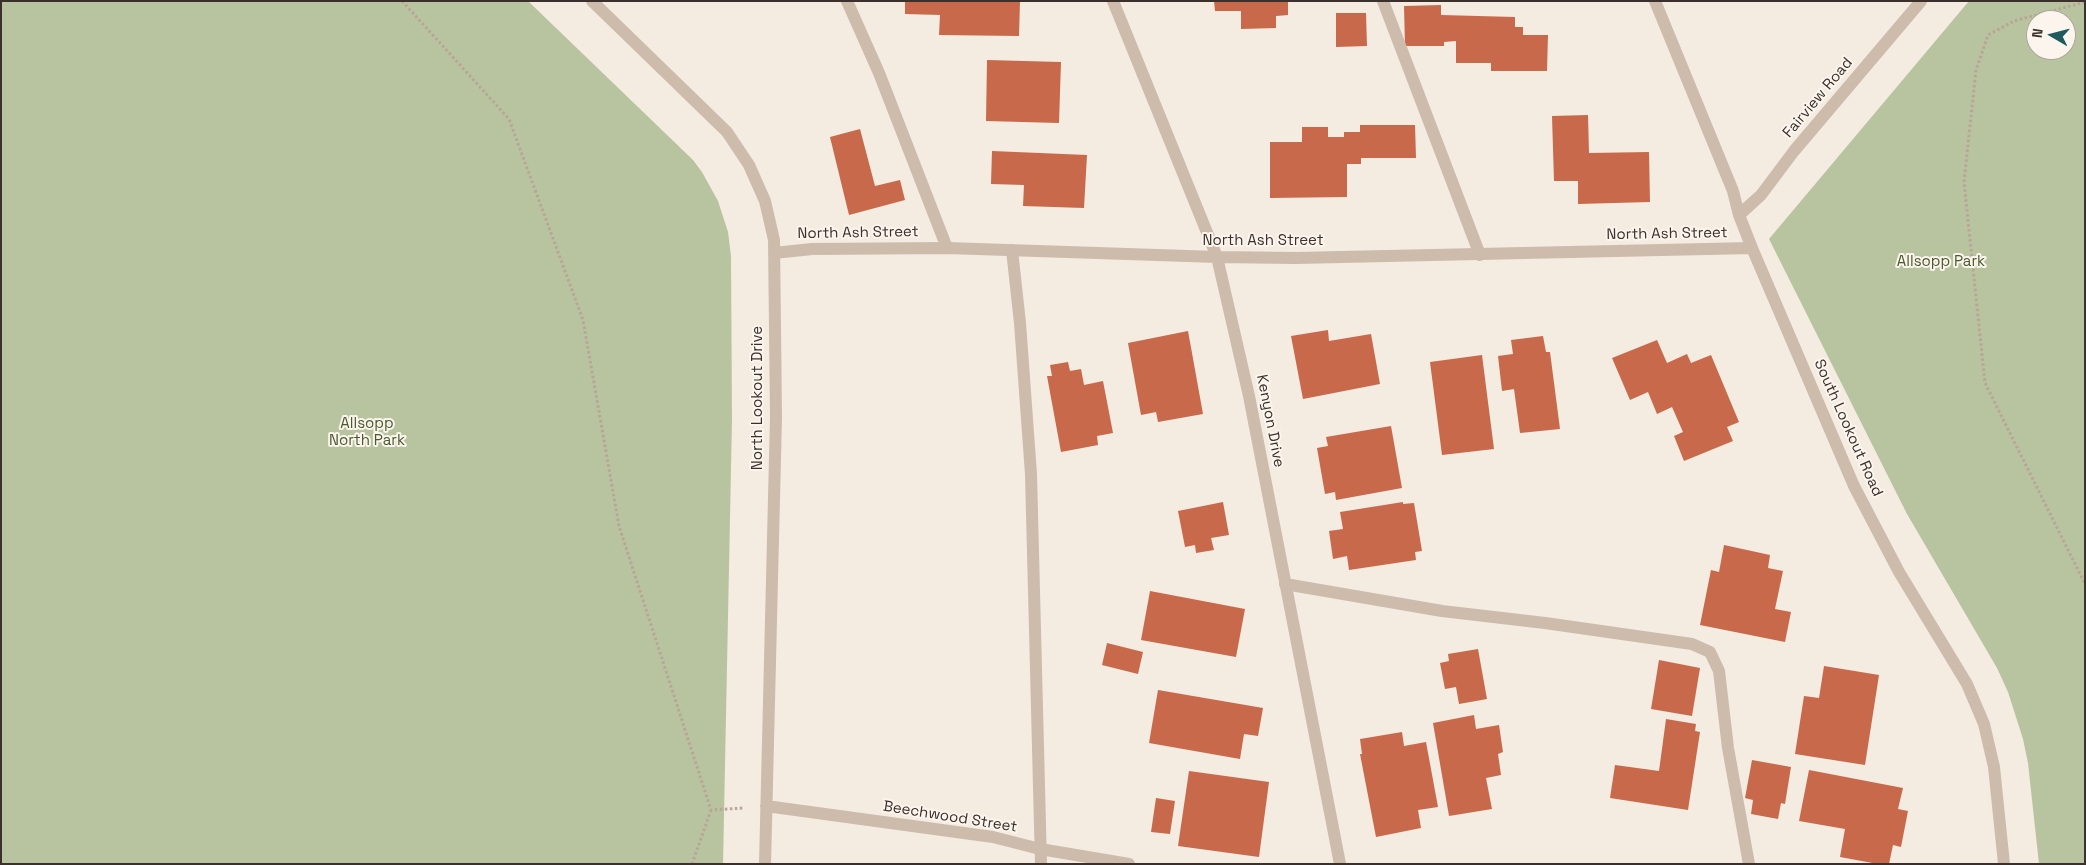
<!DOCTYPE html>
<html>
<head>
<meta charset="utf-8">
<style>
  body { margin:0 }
  #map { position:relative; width:2086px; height:865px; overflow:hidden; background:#f4ebe1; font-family:"Space Grotesk",sans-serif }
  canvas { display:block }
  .frame { position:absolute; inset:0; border:2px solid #3b302b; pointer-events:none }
  .north { position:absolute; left:2026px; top:10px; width:50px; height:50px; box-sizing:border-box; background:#fbf5ee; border:1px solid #aea6a0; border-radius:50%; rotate:278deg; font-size:14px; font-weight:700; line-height:20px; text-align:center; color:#3b302b }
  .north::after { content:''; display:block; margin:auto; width:18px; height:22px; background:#1f5a5e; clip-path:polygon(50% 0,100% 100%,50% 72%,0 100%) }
</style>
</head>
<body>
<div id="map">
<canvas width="2086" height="865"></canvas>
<div class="frame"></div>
<div class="north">N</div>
</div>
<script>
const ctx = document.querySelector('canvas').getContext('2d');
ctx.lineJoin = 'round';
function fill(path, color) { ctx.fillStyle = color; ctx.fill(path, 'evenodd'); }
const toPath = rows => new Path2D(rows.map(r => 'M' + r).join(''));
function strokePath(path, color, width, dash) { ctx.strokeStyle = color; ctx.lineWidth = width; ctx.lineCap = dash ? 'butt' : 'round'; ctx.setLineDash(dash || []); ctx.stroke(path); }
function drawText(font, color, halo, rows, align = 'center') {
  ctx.font = font + ' "Space Grotesk",sans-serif'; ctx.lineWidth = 4; ctx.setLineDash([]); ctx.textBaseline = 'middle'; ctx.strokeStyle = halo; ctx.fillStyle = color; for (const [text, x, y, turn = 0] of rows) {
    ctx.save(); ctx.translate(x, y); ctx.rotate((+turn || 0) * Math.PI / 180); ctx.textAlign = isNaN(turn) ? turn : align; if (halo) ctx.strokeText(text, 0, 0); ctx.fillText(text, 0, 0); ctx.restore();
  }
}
fill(toPath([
  [1,1,528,1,693,160,702,172,718,201,728,232,731,256,732,419,723,864,1,864],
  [1969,1,2085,1,2085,864,2039,864,2028,763,2023,739,2008,692,1997,668,1907,514,1769,239],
  [2036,20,2066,20,2066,50,2036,50]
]), '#b8c4a0');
fill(toPath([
  [905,1,1020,1,1019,36,939,35,940,15,905,14],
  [1214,1,1288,1,1288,15,1276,16,1276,28,1241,29,1241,11,1215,11],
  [1441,5,1441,15,1515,17,1515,27,1523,27,1523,35,1548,35,1547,71,1491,71,1491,63,1456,63,1456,41,1444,42,1444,46,1405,46,1404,6],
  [1336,13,1366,13,1367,46,1336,47],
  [987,60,1061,62,1059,123,986,121],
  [1588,115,1589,153,1649,152,1650,202,1578,204,1578,181,1554,181,1552,116],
  [1360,125,1415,125,1416,158,1361,158,1361,164,1347,164,1347,197,1270,198,1270,142,1302,142,1302,127,1328,127,1328,137,1344,137,1344,132,1360,132],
  [860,129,875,186,900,180,905,200,849,215,830,137],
  [992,151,1087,155,1084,208,1023,206,1024,185,991,184],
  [1328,330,1329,341,1371,334,1380,384,1303,399,1291,336],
  [1188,331,1203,414,1158,422,1156,412,1141,415,1128,343],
  [1543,336,1546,352,1550,352,1560,429,1520,433,1514,389,1502,391,1498,356,1513,354,1511,340],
  [1657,340,1667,363,1687,354,1691,363,1711,355,1739,422,1727,427,1733,441,1684,461,1674,436,1683,432,1672,407,1657,414,1648,392,1630,400,1612,358],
  [1482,355,1494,449,1442,455,1430,362],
  [1068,362,1070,371,1081,369,1084,385,1103,381,1113,433,1097,436,1098,445,1061,452,1047,376,1052,376,1050,365],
  [1391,426,1402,488,1336,500,1335,492,1325,494,1317,448,1328,446,1326,437],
  [1223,502,1229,535,1211,538,1214,550,1196,553,1195,545,1185,547,1178,511],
  [1403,502,1403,504,1414,503,1422,551,1415,552,1416,560,1349,570,1347,556,1333,559,1329,531,1343,529,1340,512],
  [1724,545,1770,555,1768,568,1783,571,1775,609,1791,612,1785,642,1700,625,1711,570,1719,572],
  [1150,591,1245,609,1236,657,1141,640],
  [1107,643,1143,652,1138,674,1102,665],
  [1478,649,1487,699,1459,704,1456,687,1445,689,1440,663,1449,661,1448,654],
  [1659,660,1700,668,1692,716,1651,709],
  [1824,666,1879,675,1865,765,1795,754,1804,696,1819,698],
  [1158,690,1263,708,1258,736,1244,734,1240,759,1149,743],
  [1474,715,1476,729,1499,725,1503,752,1498,754,1501,775,1486,778,1492,809,1449,816,1433,723],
  [1666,719,1696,724,1695,731,1700,732,1688,810,1610,798,1615,765,1659,771],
  [1402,732,1404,746,1426,742,1438,807,1418,810,1421,828,1376,837,1360,754,1362,754,1360,739],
  [1752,760,1791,767,1785,804,1781,803,1778,819,1751,814,1753,800,1745,798],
  [1809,770,1903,788,1898,809,1908,811,1901,847,1893,845,1889,864,1878,864,1840,857,1845,829,1799,821],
  [1189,771,1269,782,1259,857,1178,846],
  [1156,798,1175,801,1170,834,1151,832]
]), '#c8694b');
strokePath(toPath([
  [402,1,509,119,583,320,619,526,711,810,744,808],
  [2085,2,2014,21,1988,35,1976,70,1964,182,1985,383,2085,584],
  [692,864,711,810]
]), '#b9a596', 3, [2.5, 2.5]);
strokePath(toPath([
  [847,1,879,73,947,248],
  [1383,1,1480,255],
  [1012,250,1020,323,1031,474,1041,864],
  [1285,584,1442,611,1545,623,1692,644,1710,652,1719,671,1728,748,1749,864]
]), '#cdbbac', 12);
strokePath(toPath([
  [592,1,727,132,749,165,765,201,774,240,776,417,765,864],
  [1113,1,1217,257,1249,396,1340,864],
  [1655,1,1733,191,1739,215,1752,248,1854,486,1899,572,1967,684,1984,724,1994,767,2004,864],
  [1739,215,1761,195,1794,151,1921,1],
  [774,253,812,249,947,248,1217,257,1296,258,1752,248],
  [766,806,993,837,1040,849,1129,864]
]), '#cdbbac', 12);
drawText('15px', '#3b302b', '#fbf5ee', [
  ["Fairview Road",1818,98,-50],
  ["North Ash Street",858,233,-1],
  ["North Ash Street",1667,234,-1],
  ["North Ash Street",1263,241],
  ["North Lookout Drive",758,398,-90],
  ["Kenyon Drive",1270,421,79],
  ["South Lookout Road",1848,428,66],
  ["Beechwood Street",950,817,9]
]);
drawText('15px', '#4a5a2e', '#fbf5ee', [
  ["Allsopp Park",1941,262],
  ["Allsopp",367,424],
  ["North Park",367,441]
]);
</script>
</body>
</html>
